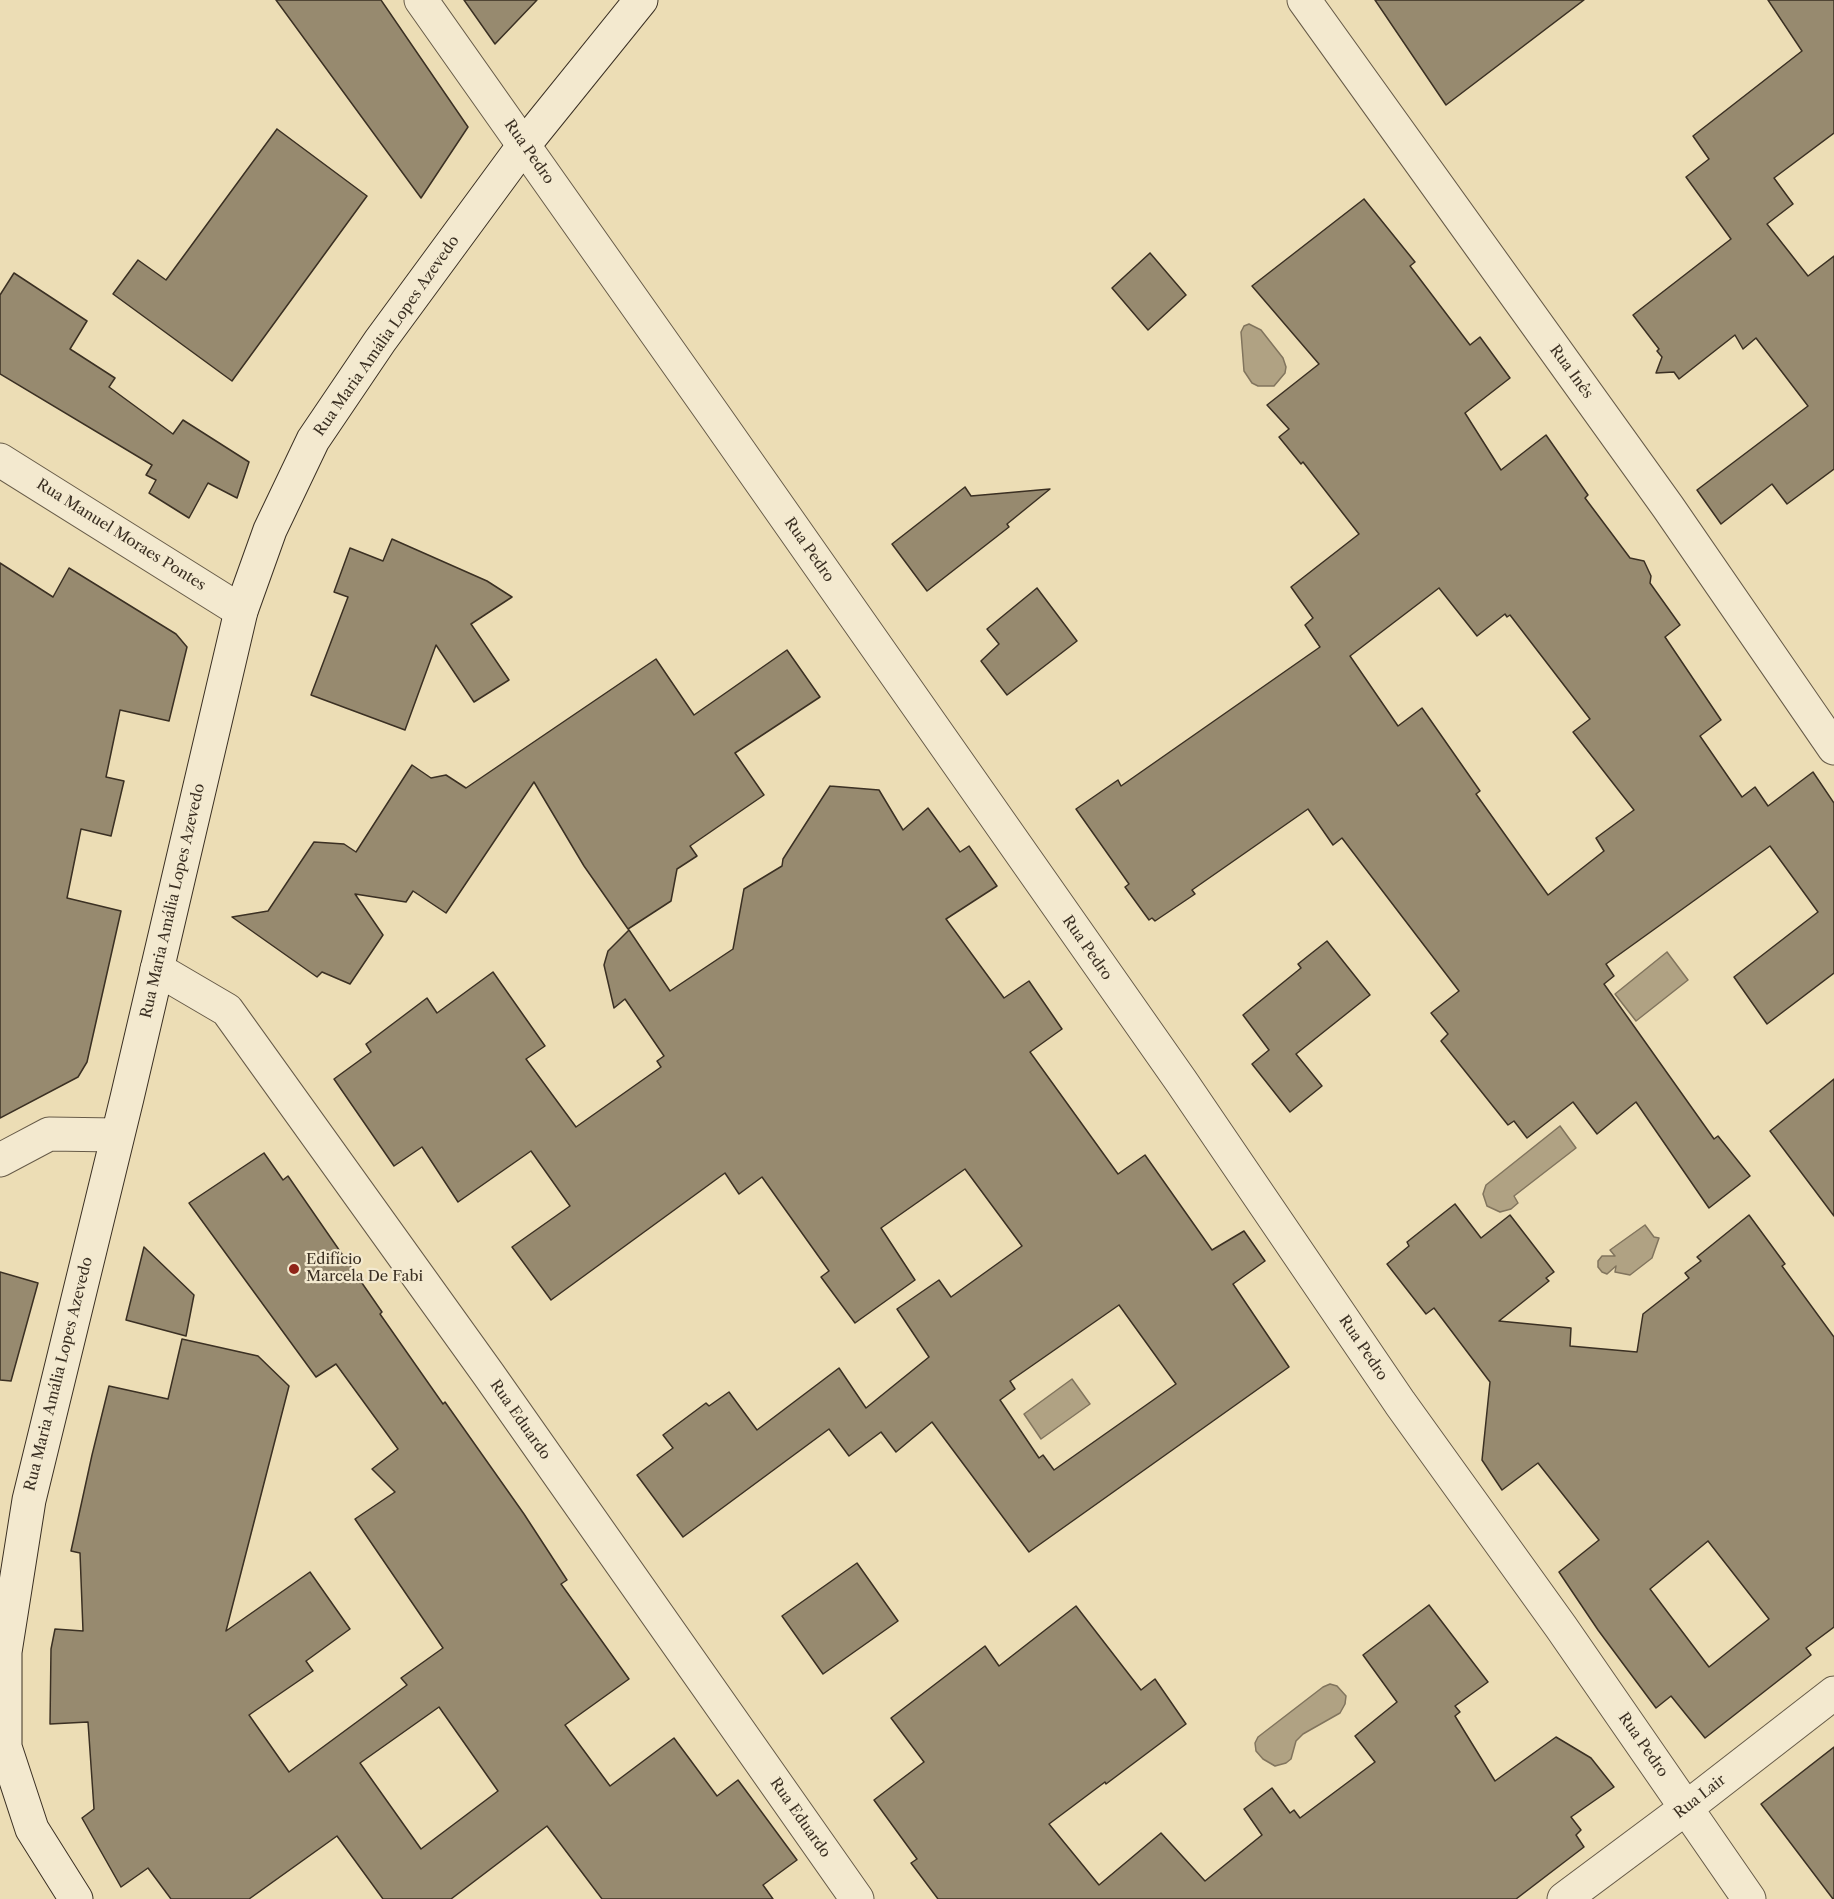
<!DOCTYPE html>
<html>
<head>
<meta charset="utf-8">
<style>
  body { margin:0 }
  canvas { display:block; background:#ecddb5 }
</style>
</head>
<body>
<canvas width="1834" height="1899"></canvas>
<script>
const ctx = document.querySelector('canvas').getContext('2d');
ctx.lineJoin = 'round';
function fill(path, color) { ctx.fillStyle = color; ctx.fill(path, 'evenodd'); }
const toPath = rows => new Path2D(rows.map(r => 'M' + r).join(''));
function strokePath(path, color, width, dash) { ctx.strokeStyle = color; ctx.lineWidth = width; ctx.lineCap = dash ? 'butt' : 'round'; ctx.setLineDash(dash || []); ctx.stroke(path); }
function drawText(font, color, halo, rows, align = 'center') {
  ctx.font = font + ' "Libre Caslon Text",serif'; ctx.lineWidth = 4.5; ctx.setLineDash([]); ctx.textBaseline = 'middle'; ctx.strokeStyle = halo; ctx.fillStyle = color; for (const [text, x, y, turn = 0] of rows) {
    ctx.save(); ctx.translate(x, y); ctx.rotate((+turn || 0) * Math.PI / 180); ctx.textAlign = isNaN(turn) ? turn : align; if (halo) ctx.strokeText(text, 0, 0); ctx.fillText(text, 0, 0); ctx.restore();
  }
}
const water = toPath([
  [1249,324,1261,330,1283,358,1286,367,1285,373,1274,386,1258,386,1252,383,1244,371,1241,332,1244,326,1249,324],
  [1667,952,1688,980,1636,1021,1615,994,1667,952],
  [1560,1126,1576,1148,1514,1196,1518,1203,1511,1209,1500,1212,1487,1206,1483,1194,1486,1185,1560,1126],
  [1645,1225,1654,1237,1659,1238,1652,1258,1630,1275,1615,1272,1616,1266,1607,1274,1602,1272,1598,1267,1598,1261,1602,1256,1615,1256,1610,1250,1645,1225],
  [1072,1379,1090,1404,1041,1439,1024,1414,1072,1379],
  [1330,1684,1337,1686,1346,1696,1345,1704,1340,1713,1303,1734,1296,1741,1291,1759,1286,1763,1275,1766,1263,1759,1256,1751,1255,1743,1258,1737,1323,1687,1330,1684]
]);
fill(water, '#b0a283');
strokePath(water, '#81745d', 1.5);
const building = toPath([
  [276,0,381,0,468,127,421,198,276,0],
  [464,0,537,0,495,44,464,0],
  [1375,0,1584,0,1446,105,1375,0],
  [1768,0,1834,0,1834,133,1774,178,1793,204,1767,224,1808,276,1834,256,1834,469,1787,504,1772,484,1721,524,1697,490,1808,406,1756,338,1743,349,1735,335,1679,379,1674,372,1656,373,1662,357,1657,351,1659,349,1633,315,1731,239,1686,177,1709,159,1693,136,1802,51,1768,0],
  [277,129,367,196,232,381,113,294,138,260,166,280,277,129],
  [1364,199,1415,262,1410,266,1470,345,1480,337,1510,378,1465,413,1501,470,1546,435,1588,495,1585,498,1630,558,1644,561,1651,576,1650,583,1680,625,1665,637,1721,720,1700,736,1742,797,1755,787,1768,806,1813,772,1834,803,1834,973,1767,1024,1734,977,1818,912,1770,846,1606,964,1614,976,1604,984,1714,1139,1718,1136,1750,1176,1709,1208,1636,1102,1597,1134,1573,1102,1527,1138,1514,1121,1508,1125,1441,1041,1448,1034,1431,1013,1459,991,1342,838,1333,845,1308,809,1192,890,1195,894,1155,921,1152,918,1149,920,1125,887,1129,884,1076,809,1118,780,1121,786,1320,647,1305,625,1313,618,1291,587,1359,534,1303,462,1301,464,1279,437,1289,429,1267,405,1319,364,1252,286,1364,199],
  [1439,588,1477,636,1505,614,1507,617,1510,615,1590,719,1573,732,1634,810,1596,838,1604,851,1548,895,1476,794,1480,791,1422,708,1398,726,1350,656,1439,588],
  [1150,253,1186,295,1148,330,1112,288,1150,253],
  [14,273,87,321,70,349,115,378,109,387,173,434,183,420,249,462,237,498,208,483,189,518,149,493,156,480,146,475,152,465,0,374,0,295,14,273],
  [965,487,971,496,1050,489,1007,524,1009,527,927,591,892,544,965,487],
  [392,539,487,581,512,597,471,624,509,680,474,702,436,645,405,730,311,695,348,597,334,592,350,548,383,561,392,539],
  [0,563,53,597,69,568,176,634,187,647,169,721,120,710,106,777,124,781,111,836,81,829,67,898,121,911,87,1062,78,1077,0,1118,0,563],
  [1037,588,1077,641,1007,695,981,661,999,644,987,629,1037,588],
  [787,650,820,697,735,753,764,795,690,846,697,856,677,869,671,901,628,929,584,866,534,782,446,913,413,891,406,902,355,894,383,935,350,984,322,972,317,977,232,917,268,911,314,842,344,844,356,852,412,765,431,778,446,775,466,788,656,659,694,715,787,650],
  [830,786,879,790,903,830,928,808,960,852,969,846,997,886,946,919,1004,998,1029,981,1062,1029,1030,1052,1118,1174,1145,1155,1212,1250,1244,1231,1265,1261,1233,1284,1289,1367,1029,1552,932,1422,896,1452,881,1432,849,1456,829,1429,683,1537,637,1475,673,1448,663,1435,706,1403,709,1406,729,1392,757,1430,839,1368,866,1408,929,1357,897,1309,939,1280,951,1297,1022,1246,965,1169,881,1228,915,1280,855,1323,821,1277,829,1271,762,1177,739,1194,725,1173,551,1300,512,1247,570,1206,531,1151,458,1202,422,1147,394,1166,334,1079,371,1052,366,1044,427,998,437,1013,493,972,545,1046,526,1059,576,1127,661,1067,657,1061,664,1056,625,999,614,1008,604,965,608,951,629,930,670,991,733,949,744,889,782,866,783,859,830,786],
  [1119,1305,1176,1384,1054,1470,1043,1455,1039,1458,1000,1400,1015,1389,1010,1381,1119,1305],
  [1327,941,1370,995,1296,1054,1322,1086,1290,1112,1252,1064,1269,1050,1243,1015,1301,968,1298,964,1327,941],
  [1834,1079,1834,1216,1770,1131,1834,1079],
  [264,1153,283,1180,288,1176,382,1312,380,1314,443,1404,445,1402,524,1514,567,1580,561,1584,629,1679,565,1725,610,1786,674,1738,717,1796,738,1780,797,1860,763,1885,773,1899,602,1899,547,1826,451,1899,383,1899,337,1836,249,1899,171,1899,148,1868,121,1887,82,1818,94,1809,88,1722,50,1724,51,1649,55,1629,83,1631,80,1553,71,1551,92,1455,109,1386,168,1399,182,1339,258,1356,289,1386,226,1631,310,1572,350,1629,306,1661,313,1671,249,1715,289,1772,407,1685,401,1678,443,1648,355,1519,395,1492,372,1469,398,1449,336,1364,316,1377,189,1203,264,1153],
  [439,1707,498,1791,421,1849,360,1763,439,1707],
  [1455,1204,1481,1238,1510,1215,1554,1272,1546,1278,1549,1281,1499,1321,1571,1328,1570,1346,1637,1352,1643,1314,1689,1278,1685,1273,1701,1261,1697,1257,1749,1215,1785,1264,1782,1266,1834,1337,1834,1627,1806,1648,1811,1655,1705,1738,1671,1696,1656,1708,1598,1630,1559,1572,1599,1540,1538,1463,1502,1490,1482,1460,1490,1382,1434,1308,1426,1314,1387,1264,1409,1246,1407,1242,1455,1204],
  [1708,1541,1769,1619,1709,1667,1650,1589,1708,1541],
  [144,1247,194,1295,186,1336,126,1320,144,1247],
  [0,1272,38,1283,11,1381,0,1380,0,1272],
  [857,1563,898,1621,823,1674,782,1616,857,1563],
  [1429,1605,1488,1682,1455,1706,1460,1712,1455,1716,1495,1781,1556,1737,1591,1758,1614,1787,1571,1817,1581,1830,1576,1835,1584,1847,1516,1899,938,1899,911,1863,917,1859,874,1800,924,1762,891,1718,985,1646,999,1666,1076,1606,1141,1690,1155,1679,1186,1724,1106,1784,1105,1782,1049,1824,1099,1885,1161,1833,1205,1881,1262,1835,1244,1809,1272,1788,1290,1813,1294,1810,1300,1818,1375,1762,1355,1736,1397,1702,1363,1655,1429,1605],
  [1834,1747,1834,1899,1833,1899,1761,1804,1834,1747]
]);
fill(building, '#978a6f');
strokePath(building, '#3b3023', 1.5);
const minor = toPath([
  [421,0,714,415,1181,1081,1400,1403,1561,1627,1749,1899],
  [1304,0,1668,507,1834,748],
  [0,460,241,611],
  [157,969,227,1010,489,1375,857,1899],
  [0,1160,49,1134,117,1135],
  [1564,1899,1686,1808,1834,1693]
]);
const secondary = toPath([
  [76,1899,32,1829,5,1747,5,1652,29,1500,127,1098,241,611,270,530,313,440,380,341,524,145,641,0]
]);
strokePath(minor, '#675b48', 35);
strokePath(secondary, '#3b3023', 35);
strokePath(minor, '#f3e9cf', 33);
strokePath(secondary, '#f3e9cf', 33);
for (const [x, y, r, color] of [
  [294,1269,6,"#8f2418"]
]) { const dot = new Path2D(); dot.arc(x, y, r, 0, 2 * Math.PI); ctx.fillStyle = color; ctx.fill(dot); strokePath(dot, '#f3e9cf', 2); }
drawText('15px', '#3b3023', '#f3e9cf', [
  ["Rua Pedro",529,152,55],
  ["Rua Maria Amália Lopes Azevedo",387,336,-55],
  ["Rua Inês",1571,372,54],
  ["Rua Manuel Moraes Pontes",121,535,32],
  ["Rua Pedro",809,550,55],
  ["Rua Maria Amália Lopes Azevedo",173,901,-77],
  ["Rua Pedro",1087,948,55],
  ["Rua Pedro",1363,1348,56],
  ["Rua Maria Amália Lopes Azevedo",59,1374,-76],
  ["Rua Eduardo",520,1420,55],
  ["Rua Pedro",1643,1745,55],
  ["Rua Lair",1700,1797,-38],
  ["Rua Eduardo",800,1818,55]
]);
drawText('15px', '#3b3023', '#f3e9cf', [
  ["Edifício",306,1260],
  ["Marcela De Fabi",306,1277]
], 'left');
</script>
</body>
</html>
